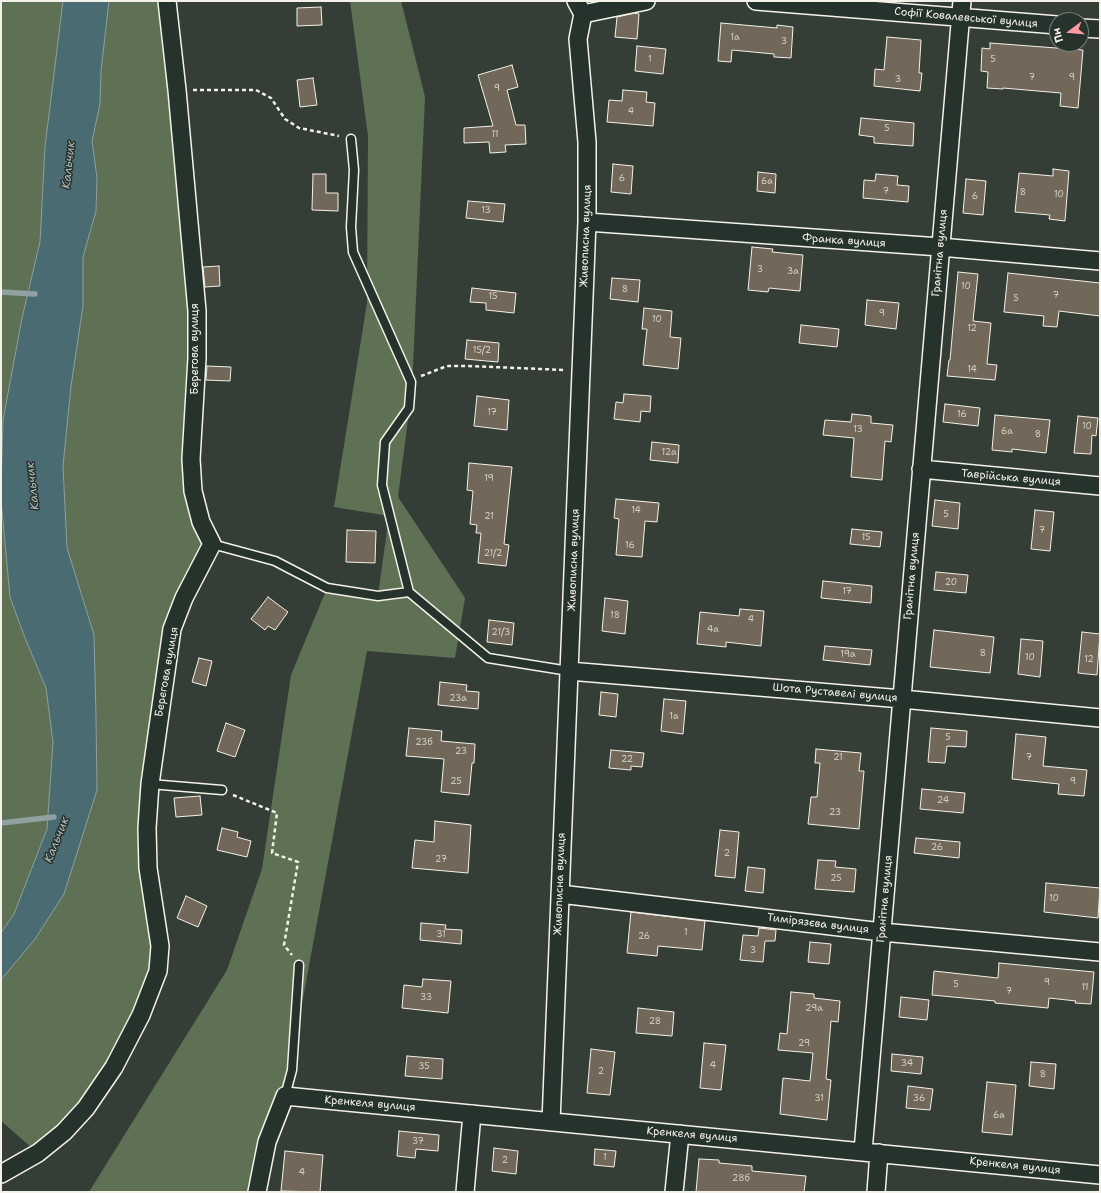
<!DOCTYPE html>
<html>
<head>
<meta charset="utf-8">
<style>
  body { margin:0 }
  #map { position:relative; width:1101px; height:1193px; overflow:hidden; background:#353e36; font-family:"Shantell Sans",sans-serif }
  canvas { display:block }
  .frame { position:absolute; inset:0; border:2px solid #f4f1e8; pointer-events:none }
  .north { position:absolute; left:1049px; top:12px; width:40px; height:40px; box-sizing:border-box; background:#26332d; border:1px solid #787f78; border-radius:50%; rotate:254deg; font-size:11px; font-weight:700; line-height:16px; text-align:center; color:#f4f1e8 }
  .north::after { content:''; display:block; margin:auto; width:14px; height:18px; background:#ff9aa2; clip-path:polygon(50% 0,100% 100%,50% 72%,0 100%) }
</style>
</head>
<body>
<div id="map">
<canvas width="1101" height="1193"></canvas>
<div class="frame"></div>
<div class="north">Пн</div>
</div>
<script>
const ctx = document.querySelector('canvas').getContext('2d');
ctx.lineJoin = 'round';
function fill(path, color) { ctx.fillStyle = color; ctx.fill(path, 'evenodd'); }
const toPath = rows => new Path2D(rows.map(r => 'M' + r).join(''));
function strokePath(path, color, width, dash) { ctx.strokeStyle = color; ctx.lineWidth = width; ctx.lineCap = dash ? 'butt' : 'round'; ctx.setLineDash(dash || []); ctx.stroke(path); }
function drawText(font, color, halo, rows, align = 'center') {
  ctx.font = font + ' "Shantell Sans",sans-serif'; ctx.lineWidth = 3; ctx.setLineDash([]); ctx.textBaseline = 'middle'; ctx.strokeStyle = halo; ctx.fillStyle = color; for (const [text, x, y, turn = 0] of rows) {
    ctx.save(); ctx.translate(x, y); ctx.rotate((+turn || 0) * Math.PI / 180); ctx.textAlign = isNaN(turn) ? turn : align; if (halo) ctx.strokeText(text, 0, 0); ctx.fillText(text, 0, 0); ctx.restore();
  }
}
fill(toPath([
  [1,1,63,1,45,147,40,242,22,318,3,420,1,486],
  [109,1,167,1,197,311,191,459,212,544,184,598,150,784,160,946,114,1067,38,1153,1,1121,1,980,35,939,64,894,97,790,96,717,94,635,67,548,63,466,71,386,83,306,83,257,96,211,97,178,92,141,100,104,101,71],
  [350,1,401,1,425,97,412,388,398,497,465,598,455,658,367,651,285,1096,257,1192,89,1192,227,970,262,869,291,675,327,588,378,595,389,516,334,507,367,303,368,136],
  [1,500,10,597,25,638,46,688,53,742,47,829,14,914,1,933]
]), '#5e7155');
const water = toPath([
  [63,1,109,1,101,71,100,104,92,141,97,178,96,211,83,257,83,306,71,386,63,466,67,548,94,635,96,717,97,790,64,894,35,939,1,980,1,933,14,914,47,829,53,742,46,688,25,638,10,597,1,500,1,486,3,420,22,318,40,242,45,147,63,1]
]);
fill(water, '#4b6b72');
strokePath(water, '#8fa1a1', 1);
strokePath(toPath([
  [1,292,35,294],
  [1,823,54,817]
]), '#8fa1a1', 5.5);
const building = toPath([
  [321,7,322,25,297,26,297,8,321,7],
  [635,13,639,14,637,39,615,37,617,17,635,13],
  [721,23,777,28,777,25,793,27,791,58,774,57,774,54,732,50,731,62,718,61,721,23],
  [887,37,921,40,919,73,922,73,920,91,874,86,875,69,884,70,887,37],
  [990,43,1083,50,1078,108,1060,106,1061,93,1003,88,1003,89,987,88,988,72,981,71,982,48,990,49,990,43],
  [637,46,666,49,663,74,635,71,637,46],
  [512,65,518,87,507,90,516,125,525,125,526,144,505,145,506,152,490,153,489,142,464,143,464,128,493,126,478,75,512,65],
  [313,78,317,105,300,107,297,80,313,78],
  [623,90,647,92,646,102,655,103,653,126,607,122,609,100,622,101,623,90],
  [861,118,914,123,913,146,874,143,874,137,859,135,861,118],
  [613,164,633,166,631,194,611,192,613,164],
  [1053,169,1069,171,1065,221,1049,219,1050,215,1015,212,1019,173,1053,176,1053,169],
  [758,172,776,174,775,193,757,191,758,172],
  [313,174,326,174,326,193,338,193,338,211,312,210,313,174],
  [876,174,898,176,897,185,909,186,908,202,863,198,864,180,875,181,876,174],
  [966,179,986,181,983,215,963,213,966,179],
  [468,201,505,204,503,222,466,218,468,201],
  [752,247,773,249,772,252,803,255,800,291,769,288,768,292,748,290,752,247],
  [219,266,220,286,205,287,203,267,219,266],
  [958,272,978,274,973,321,991,323,987,364,997,365,995,380,947,376,949,360,950,360,958,272],
  [1008,273,1100,283,1100,316,1059,311,1057,327,1043,326,1044,316,1004,312,1008,273],
  [612,278,640,280,638,302,610,299,612,278],
  [472,288,516,293,514,313,486,310,486,303,470,302,472,288],
  [867,300,899,303,896,329,865,325,867,300],
  [644,308,672,311,670,337,681,338,678,369,643,365,647,329,642,329,644,308],
  [801,325,839,329,837,347,799,343,801,325],
  [467,340,499,343,498,362,465,359,467,340],
  [207,366,231,367,230,381,206,380,207,366],
  [624,394,651,396,650,412,641,411,640,422,614,419,616,402,623,403,624,394],
  [477,396,509,400,507,430,474,426,477,396],
  [945,404,980,408,978,426,943,422,945,404],
  [852,414,871,416,871,423,893,425,891,442,885,441,882,480,851,477,854,438,823,435,825,420,851,422,852,414],
  [995,415,1050,420,1046,453,1012,449,1012,452,992,450,995,415],
  [1078,416,1098,418,1096,436,1092,435,1091,454,1074,453,1078,416],
  [652,442,679,445,678,463,650,460,652,442],
  [469,463,512,467,504,544,509,545,506,566,478,563,481,533,476,533,477,525,470,524,473,491,467,490,469,463],
  [616,499,659,503,657,522,645,521,642,557,616,555,619,519,614,518,616,499],
  [935,500,960,503,958,529,932,526,935,500],
  [1035,510,1054,512,1050,551,1031,549,1035,510],
  [852,529,882,532,880,547,850,544,852,529],
  [347,530,376,531,375,563,346,562,347,530],
  [936,572,968,575,966,593,934,590,936,572],
  [823,581,872,586,871,603,821,598,823,581],
  [268,597,288,612,275,630,268,626,265,630,251,619,268,597],
  [605,598,628,601,625,634,602,631,605,598],
  [740,609,764,611,761,646,726,642,726,647,697,644,700,612,739,616,740,609],
  [489,620,514,623,512,645,487,642,489,620],
  [934,630,994,637,990,673,930,667,934,630],
  [1082,632,1100,634,1097,675,1078,673,1082,632],
  [1021,639,1043,641,1040,677,1018,674,1021,639],
  [825,646,872,650,870,665,823,660,825,646],
  [199,658,212,661,206,686,192,682,199,658],
  [440,682,467,685,466,691,479,692,478,709,438,705,440,682],
  [601,692,618,694,616,717,599,715,601,692],
  [664,699,686,701,683,734,661,731,664,699],
  [226,723,245,730,235,757,217,751,226,723],
  [409,728,442,731,441,741,475,744,474,763,472,763,469,795,441,792,444,759,406,756,409,728],
  [931,728,967,731,966,747,947,746,945,763,928,762,931,728],
  [1016,734,1046,737,1043,766,1087,770,1084,796,1058,794,1059,784,1012,779,1016,734],
  [816,749,861,753,859,771,864,771,859,829,808,824,811,797,817,797,820,763,815,763,816,749],
  [611,750,644,753,642,767,631,766,631,770,609,768,611,750],
  [922,789,965,793,963,813,920,809,922,789],
  [200,796,202,815,176,817,174,798,200,796],
  [435,821,471,825,468,873,412,868,415,840,434,842,435,821],
  [222,828,238,832,237,837,251,841,247,857,217,850,222,828],
  [720,830,739,832,735,878,715,876,720,830],
  [916,838,960,842,959,858,914,853,916,838],
  [818,860,836,861,835,867,856,869,854,892,815,889,818,860],
  [748,867,765,869,763,893,745,891,748,867],
  [1046,883,1100,888,1098,918,1044,912,1046,883],
  [186,896,207,906,198,927,177,918,186,896],
  [631,912,705,921,702,950,658,946,657,956,627,953,631,912],
  [421,923,446,925,445,929,462,930,461,944,420,940,421,923],
  [759,928,776,930,775,941,765,941,763,962,740,960,743,935,758,936,759,928],
  [810,942,831,944,829,964,808,962,810,942],
  [999,963,1094,972,1091,1004,1075,1003,1076,1001,1049,998,1048,1008,995,1003,995,1001,932,995,934,971,998,978,999,963],
  [423,979,451,981,448,1013,402,1008,404,985,422,987,423,979],
  [791,992,814,994,814,998,840,1001,838,1022,831,1021,826,1079,831,1080,827,1120,780,1114,783,1078,810,1081,813,1053,778,1050,780,1033,787,1034,791,992],
  [901,997,929,1000,927,1020,899,1017,901,997],
  [638,1008,674,1012,672,1036,636,1033,638,1008],
  [704,1043,726,1045,721,1090,700,1088,704,1043],
  [591,1049,615,1052,610,1095,587,1093,591,1049],
  [892,1054,923,1057,921,1074,891,1071,892,1054],
  [407,1056,443,1059,442,1079,405,1076,407,1056],
  [1031,1062,1056,1064,1054,1089,1029,1086,1031,1062],
  [987,1082,1016,1085,1012,1135,982,1132,987,1082],
  [908,1086,933,1089,930,1110,906,1108,908,1086],
  [399,1131,439,1135,438,1151,416,1149,415,1158,397,1156,399,1131],
  [494,1148,518,1151,516,1174,492,1171,494,1148],
  [595,1149,616,1151,614,1167,594,1165,595,1149],
  [285,1151,323,1155,320,1192,281,1191,285,1151],
  [699,1159,719,1160,719,1163,752,1166,752,1171,806,1176,804,1192,696,1192,699,1159]
]);
fill(building, '#716859');
strokePath(building, '#f4f1e8', 1);
const service = toPath([
  [351,139,354,170,351,227,353,252,411,382,409,408,385,442,382,485,409,592,488,658,569,671],
  [212,544,275,561,327,588,378,596,409,592],
  [150,784,222,790],
  [285,1096,292,1070,299,965]
]);
const minor = toPath([
  [756,1,1057,25],
  [583,14,646,1],
  [1081,28,1100,29],
  [587,222,940,247,1100,261],
  [921,469,1100,486],
  [569,671,902,699,1100,718],
  [560,894,882,932,1100,952],
  [551,1122,587,222,587,142,578,39,583,14,576,1],
  [863,1151,962,1],
  [1,1174,38,1153,64,1132,86,1108,114,1067,141,1015,158,971,160,946,148,868,147,828,150,784,172,629,184,598,212,544,201,522,193,491,191,459,197,358,197,311,177,90,167,1],
  [257,1192,267,1142,285,1096,1100,1175],
  [465,1192,472,1114],
  [674,1192,680,1134],
  [876,1192,879,1153]
]);
strokePath(service, '#f4f1e8', 11);
strokePath(minor, '#f4f1e8', 20);
strokePath(toPath([
  [193,90,256,90,271,98,285,119,299,128,339,136],
  [421,376,447,366,469,366,564,370],
  [233,795,277,813,272,853,298,862,284,945,292,955]
]), '#f4f1e8', 2.5, [4, 3]);
strokePath(service, '#26332d', 8);
strokePath(minor, '#26332d', 17);
drawText('9px', '#d3cfc4', null, [
  ["1а",735,38],
  ["3",784,42],
  ["1",650,60],
  ["5",993,60],
  ["7",1032,78],
  ["9",1072,78],
  ["3",898,80],
  ["9",497,89],
  ["4",631,112],
  ["5",887,129],
  ["11",495,135],
  ["6",622,179],
  ["6а",767,182],
  ["7",886,192],
  ["8",1023,193],
  ["10",1059,195],
  ["6",975,197],
  ["13",486,211],
  ["3",760,270],
  ["3а",793,272],
  ["10",966,287],
  ["8",625,290],
  ["7",1056,296],
  ["15",493,297],
  ["5",1016,299],
  ["9",882,314],
  ["10",657,320],
  ["12",972,329],
  ["15/2",482,351],
  ["14",972,370],
  ["17",492,413],
  ["16",962,415],
  ["10",1087,427],
  ["13",858,430],
  ["6а",1007,432],
  ["8",1038,435],
  ["12а",669,453],
  ["19",489,479],
  ["14",636,511],
  ["5",946,515],
  ["21",489,517],
  ["7",1042,531],
  ["15",866,538],
  ["16",630,546],
  ["21/2",493,554],
  ["20",951,583],
  ["17",847,592],
  ["18",615,616],
  ["4",751,620],
  ["4а",713,630],
  ["21/3",501,633],
  ["8",983,654],
  ["19а",848,655],
  ["10",1030,658],
  ["12",1089,660],
  ["23а",458,699],
  ["1а",674,717],
  ["5",948,738],
  ["23б",424,743],
  ["23",461,752],
  ["21",838,758],
  ["7",1029,758],
  ["22",627,760],
  ["25",456,782],
  ["9",1073,782],
  ["24",943,801],
  ["23",835,813],
  ["26",937,848],
  ["2",727,854],
  ["27",441,860],
  ["25",836,879],
  ["10",1054,899],
  ["1",686,933],
  ["31",441,935],
  ["26",644,937],
  ["3",753,951],
  ["9",1047,983],
  ["5",956,985],
  ["11",1085,988],
  ["7",1009,992],
  ["33",426,998],
  ["29а",814,1009],
  ["28",655,1022],
  ["29",804,1044],
  ["34",907,1064],
  ["4",713,1066],
  ["35",424,1067],
  ["2",601,1072],
  ["8",1043,1075],
  ["31",819,1099],
  ["36",919,1099],
  ["6а",999,1116],
  ["37",418,1142],
  ["1",605,1158],
  ["2",505,1161],
  ["4",302,1173],
  ["28б",741,1179]
]);
drawText('11px', '#f4f1e8', '#26332d', [
  ["Софії Ковалевської вулиця",966,18,5],
  ["Живописна вулиця",586,236,-88],
  ["Франка вулиця",844,241,4],
  ["Гранітна вулиця",940,253,-85],
  ["Берегова вулиця",195,349,-90],
  ["Таврійська вулиця",1011,478,5],
  ["Живописна вулиця",574,560,-88],
  ["Гранітна вулиця",912,576,-85],
  ["Берегова вулиця",167,672,-80],
  ["Шота Руставелі вулиця",835,693,5],
  ["Живописна вулиця",560,884,-88],
  ["Гранітна вулиця",885,899,-85],
  ["Тимірязєва вулиця",818,924,7],
  ["Кренкеля вулиця",370,1104,5],
  ["Кренкеля вулиця",692,1135,5],
  ["Кренкеля вулиця",1015,1166,6]
]);
drawText('italic 12px', '#b0bbb9', '#26332d', [
  ["Кальчик",69,165,-84],
  ["Кальчик",33,486,-96],
  ["Кальчик",57,840,-68]
]);
</script>
</body>
</html>
